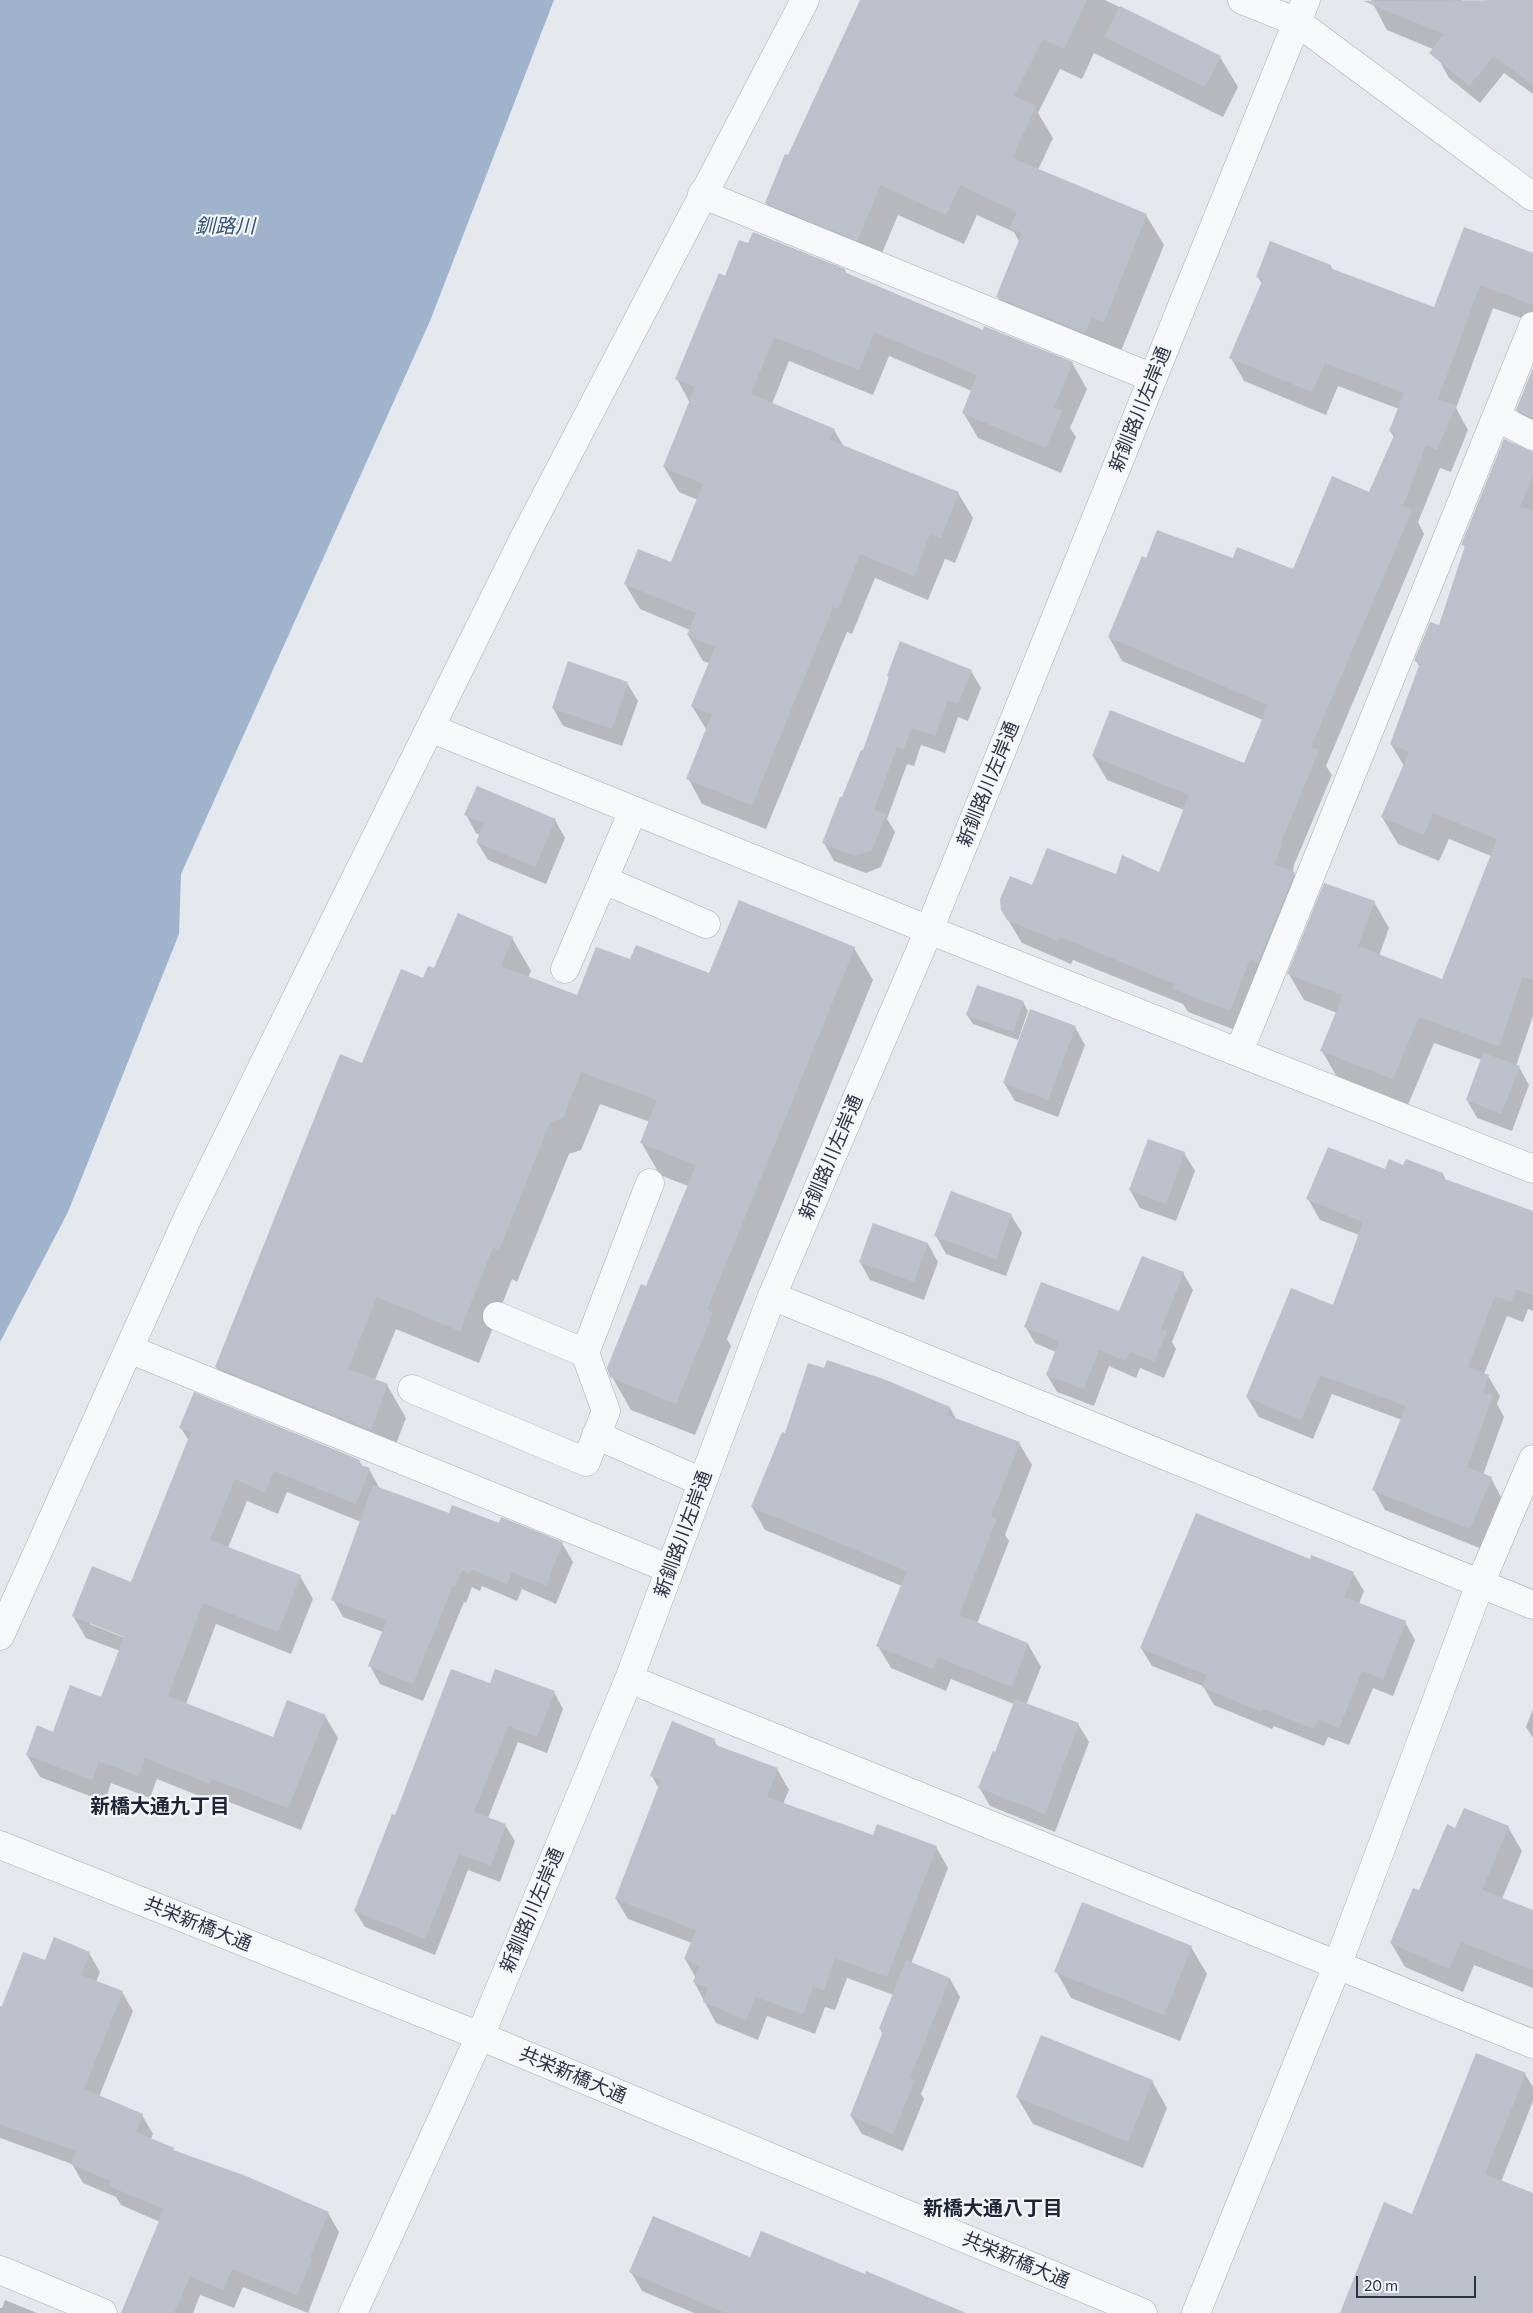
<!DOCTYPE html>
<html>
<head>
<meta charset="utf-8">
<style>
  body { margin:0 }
  #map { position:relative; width:1533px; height:2313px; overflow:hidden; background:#e4e7ec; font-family:Commissioner,sans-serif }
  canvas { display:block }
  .scale { position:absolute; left:1356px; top:2276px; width:120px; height:22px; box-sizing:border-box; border:2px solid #2b3445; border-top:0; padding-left:6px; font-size:15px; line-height:18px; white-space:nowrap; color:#2b3445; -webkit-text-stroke:4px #f4f6f9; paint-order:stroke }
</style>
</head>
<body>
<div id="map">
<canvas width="1533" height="2313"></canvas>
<div class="scale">20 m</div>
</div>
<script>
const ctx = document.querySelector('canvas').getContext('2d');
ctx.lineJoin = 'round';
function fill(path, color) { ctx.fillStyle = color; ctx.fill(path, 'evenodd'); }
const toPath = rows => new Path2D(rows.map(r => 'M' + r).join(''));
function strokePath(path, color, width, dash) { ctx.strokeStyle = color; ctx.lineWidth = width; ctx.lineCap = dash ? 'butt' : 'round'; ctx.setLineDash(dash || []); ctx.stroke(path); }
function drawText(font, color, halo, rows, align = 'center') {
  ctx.font = font + ' Commissioner,"Noto Sans JP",sans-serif'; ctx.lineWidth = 4.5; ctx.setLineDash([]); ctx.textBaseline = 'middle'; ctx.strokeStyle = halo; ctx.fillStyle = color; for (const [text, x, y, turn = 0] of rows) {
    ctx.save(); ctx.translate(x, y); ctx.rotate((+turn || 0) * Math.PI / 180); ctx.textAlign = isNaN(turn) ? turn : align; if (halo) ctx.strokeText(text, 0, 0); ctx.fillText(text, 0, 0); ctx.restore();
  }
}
fill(toPath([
  [0,0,554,0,430,321,181,874,179,934,68,1212,0,1342]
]), '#9fb4cc');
fill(toPath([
  [862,0,1105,0,1220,57,1238,87,1223,117,1094,53,1082,79,1060,69,1038,113,1053,138,1038,170,1146,215,1164,245,1121,351,1015,328,998,297,1020,243,1014,232,977,215,964,244,898,215,875,270,784,233,766,203],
  [1371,0,1462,0,1440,52,1387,30],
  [1487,0,1533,0,1533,94,1504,73,1480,103,1449,78,1439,60],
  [753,233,845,270,847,274,983,332,1072,363,1087,389,1070,428,1076,437,1061,473,978,438,963,412,972,391,889,356,873,395,789,361,772,404,834,430,844,447,958,493,973,518,955,563,945,559,928,600,875,578,852,634,847,632,766,829,702,804,688,778,707,731,692,706,709,663,703,661,688,635,690,630,640,609,625,584,672,564,698,500,679,492,664,467,690,403,677,379,726,277,748,245],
  [1271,243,1331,266,1333,270,1435,308,1533,254,1533,313,1530,321,1493,308,1456,408,1468,430,1451,472,1440,468,1418,522,1424,534,1326,766,1332,775,1294,865,1293,872,1308,896,1243,1033,1188,1012,1183,1004,1073,960,1071,964,1022,943,1002,910,1033,887,1117,876,1160,874,1184,810,1107,780,1093,756,1244,765,1263,720,1122,661,1109,637,1233,560,1293,570,1370,493,1394,437,1390,431,1399,409,1338,386,1326,415,1244,381,1231,358,1262,284,1258,277],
  [1533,371,1533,431,1528,428,1517,410],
  [1533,453,1533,1016,1516,1066,1519,1067,1529,1085,1512,1131,1477,1118,1467,1100,1482,1060,1434,1043,1408,1105,1337,1077,1322,1051,1337,1013,1304,1000,1289,974,1374,902,1389,928,1379,956,1443,981,1491,856,1449,839,1439,861,1398,844,1382,817,1404,766,1391,744,1420,668,1416,661,1440,627,1466,549,1463,544],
  [971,671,981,688,968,721,958,717,945,753,921,745,914,766,907,764,887,819,895,832,881,867,866,873,834,861,824,843,863,752,889,679,888,676],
  [627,683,638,701,622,746,563,726,553,708],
  [466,815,555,820,565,838,546,884,488,860,477,842,480,835,476,833],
  [512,938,531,971,528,978,577,997,631,961,710,975,854,948,873,980,727,1339,731,1346,695,1435,631,1410,612,1377,688,1186,660,1175,641,1142,650,1122,600,1104,581,1150,569,1154,517,1282,512,1279,479,1363,396,1329,375,1380,387,1385,406,1418,389,1462,235,1400,216,1367,363,1065,424,980,435,970],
  [1023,1002,1028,1011,1018,1040,973,1024,967,1015],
  [1075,1027,1085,1045,1058,1117,1015,1101,1004,1083],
  [1184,1153,1195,1171,1176,1221,1140,1208,1130,1190],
  [1404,1166,1443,1174,1446,1181,1533,1215,1533,1311,1528,1309,1523,1322,1507,1316,1484,1374,1488,1376,1500,1396,1497,1404,1504,1417,1483,1475,1491,1478,1502,1499,1482,1549,1385,1510,1374,1490,1402,1420,1332,1394,1313,1439,1259,1417,1247,1397,1333,1306,1359,1235,1320,1220,1308,1199,1386,1170],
  [1011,1215,1022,1233,1006,1276,946,1254,936,1236],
  [928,1244,938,1262,924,1300,870,1280,860,1262],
  [1183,1273,1193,1290,1172,1342,1176,1349,1164,1378,1140,1368,1136,1378,1109,1366,1094,1406,1057,1392,1047,1375,1056,1352,1035,1343,1025,1326,1120,1313],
  [950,1408,956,1419,1019,1443,1032,1465,1005,1535,1009,1541,977,1624,1028,1644,1041,1667,1026,1705,1078,1724,1089,1742,1055,1832,990,1806,979,1787,996,1754,1014,1704,951,1679,946,1691,891,1668,878,1646,902,1586,765,1530,752,1507,786,1435],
  [181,1428,359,1461,363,1467,369,1469,380,1489,450,1514,500,1525,562,1543,573,1562,556,1604,522,1589,517,1601,482,1586,480,1591,472,1587,466,1603,464,1602,423,1701,380,1684,370,1666,383,1632,343,1617,333,1599,361,1522,287,1492,278,1514,247,1501,228,1548,300,1576,313,1599,291,1654,216,1624,186,1704,273,1738,325,1716,338,1738,301,1830,224,1800,222,1805,157,1779,150,1798,111,1783,105,1802,40,1777,27,1755,102,1698,120,1651,86,1638,73,1616,131,1583,189,1441],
  [90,1622,131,1638,130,1640,90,1624],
  [1310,1561,1353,1573,1364,1591,1359,1604,1405,1622,1415,1640,1393,1696,1373,1688,1349,1745,1328,1737,1324,1746,1274,1726,1272,1729,1214,1705,1203,1686,1152,1666,1141,1648],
  [490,1684,554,1692,563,1709,547,1753,518,1742,488,1818,505,1825,515,1841,500,1882,468,1870,435,1955,365,1927,355,1911,396,1817],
  [1533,1709,1533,1738,1526,1727],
  [714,1740,719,1748,777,1769,789,1790,783,1804,874,1837,936,1847,948,1868,911,1964,950,1979,960,1997,921,2094,924,2099,903,2151,862,2134,851,2116,883,2035,880,2029,894,1995,847,1978,835,2010,825,2007,815,2034,767,2016,758,2040,716,2023,694,1982,696,1978,685,1959,692,1943,628,1919,616,1899,659,1789,652,1776],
  [1508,1827,1522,1851,1502,1899,1533,1911,1533,1988,1474,1965,1463,1992,1405,1967,1391,1943,1456,1829],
  [1191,1947,1207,1974,1180,2041,1071,1998,1056,1971],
  [89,1953,100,1972,96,1982,122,1992,133,2011,99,2097,142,2115,153,2134,151,2139,173,2149,176,2153,328,2213,339,2232,308,2313,243,2287,234,2308,200,2295,193,2313,122,2313,160,2222,121,2205,116,2197,83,2183,72,2164,0,2138,0,2006,3,2007,46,1961],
  [1525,2074,1533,2087,1533,2101,1501,2182,1533,2194,1533,2313,1344,2313,1413,2215],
  [1152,2081,1167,2108,1143,2168,1033,2124,1017,2097],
  [751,2259,931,2313,694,2313,642,2291,631,2272],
  [5,2300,37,2313,0,2313,0,2308,2,2308]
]), '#0003');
fill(toPath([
  [860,0,1087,0,1064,49,1043,39,1014,96,1036,106,1012,158,1147,214,1104,322,1092,317,1085,333,996,297,1022,233,1010,228,1017,212,960,185,946,215,881,185,857,241,765,203,785,154,788,155],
  [1533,0,1533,85,1494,56,1469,86,1429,53,1444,34,1363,1],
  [1120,6,1221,56,1205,87,1104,37],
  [1464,227,1533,253,1533,305,1480,285,1438,399,1456,406,1437,450,1426,445,1403,506,1412,510,1311,747,1319,750,1281,842,1283,843,1274,864,1295,872,1258,963,1250,959,1230,1011,1173,989,1175,984,1060,937,1058,941,1007,920,1001,910,1000,899,1010,876,1032,885,1047,848,1116,874,1122,855,1159,872,1189,795,1092,756,1110,710,1244,763,1268,705,1108,637,1142,556,1146,558,1157,530,1233,558,1237,547,1293,569,1332,476,1369,492,1395,433,1389,431,1404,393,1325,363,1312,392,1229,358,1263,279,1256,277,1270,241,1331,265,1330,268,1434,307],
  [753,232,845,269,844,272,983,330,984,326,1073,362,1054,408,1062,411,1046,448,962,413,977,375,874,332,859,370,774,337,751,394,835,429,830,440,959,492,941,538,930,534,914,576,860,554,838,609,833,607,752,805,686,779,712,714,691,706,715,647,687,635,696,613,624,584,638,549,671,562,703,484,663,467,695,387,675,379,719,273,725,276,739,240,748,243],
  [1533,368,1533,418,1516,410],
  [1504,439,1533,452,1533,476,1520,507,1533,510,1533,980,1523,976,1499,1046,1419,1017,1393,1079,1320,1051,1343,995,1287,974,1324,883,1375,901,1358,946,1442,979,1497,839,1433,813,1424,835,1381,817,1409,752,1390,744,1420,663,1414,661,1430,622,1439,625,1465,546,1461,545],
  [900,641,972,670,958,704,948,700,935,736,911,728,904,749,897,747,874,810,886,814,872,850,855,856,822,843,840,797,842,797,861,750,863,750,889,677,887,676],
  [568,661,628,682,612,729,552,708],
  [477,786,556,819,535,867,476,842,484,823,464,815],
  [739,900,855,947,707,1310,713,1313,676,1404,610,1377,607,1368,641,1284,646,1286,696,1165,640,1143,657,1100,581,1072,563,1118,550,1122,499,1250,493,1247,460,1331,377,1297,348,1369,388,1384,371,1430,215,1367,340,1054,362,1063,401,969,423,978,428,966,434,968,458,913,513,937,501,966,577,995,596,947,630,959,636,945,709,973],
  [977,985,1024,1001,1013,1032,966,1015],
  [1030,1009,1076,1026,1048,1100,1003,1083],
  [1483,1053,1520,1066,1501,1114,1466,1100],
  [1148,1139,1185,1152,1166,1204,1129,1190],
  [1328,1147,1385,1169,1389,1159,1403,1165,1406,1159,1443,1173,1442,1178,1533,1211,1533,1295,1516,1289,1511,1302,1495,1296,1468,1367,1489,1375,1483,1392,1493,1395,1467,1467,1492,1477,1470,1529,1372,1490,1406,1406,1320,1375,1301,1420,1246,1397,1291,1288,1333,1305,1363,1222,1306,1199],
  [951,1191,1012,1214,996,1259,934,1236],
  [873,1223,928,1243,914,1282,859,1262],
  [1142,1256,1184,1272,1161,1329,1167,1331,1154,1362,1130,1352,1126,1361,1099,1350,1084,1389,1046,1375,1059,1341,1024,1327,1041,1282,1119,1311],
  [827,1360,886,1380,950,1407,947,1415,1020,1442,991,1516,997,1518,959,1615,1028,1643,1012,1687,938,1657,933,1669,876,1646,907,1571,751,1507,782,1432,785,1433,808,1363,824,1368],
  [194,1392,360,1460,358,1464,370,1468,356,1504,274,1471,265,1493,235,1479,210,1540,301,1575,278,1632,203,1603,168,1696,273,1737,287,1700,326,1715,288,1808,212,1779,210,1784,145,1758,138,1776,99,1761,92,1780,26,1755,37,1725,53,1732,70,1685,101,1697,124,1637,72,1616,92,1566,131,1582,191,1432,179,1428],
  [373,1485,449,1513,452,1505,499,1523,501,1517,563,1542,546,1586,512,1572,507,1584,471,1569,470,1573,462,1570,455,1586,453,1585,413,1684,368,1666,387,1620,331,1600],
  [1196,1513,1310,1559,1311,1555,1354,1572,1344,1597,1406,1621,1383,1679,1362,1671,1339,1728,1318,1719,1314,1729,1264,1709,1262,1712,1202,1687,1207,1675,1140,1648],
  [451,1669,490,1683,495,1669,555,1691,537,1737,508,1726,474,1812,506,1824,491,1866,459,1854,425,1939,354,1911,392,1814,395,1815],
  [1015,1699,1079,1723,1045,1814,978,1788,993,1751,995,1752],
  [672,1721,715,1739,713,1744,778,1768,767,1797,873,1835,877,1824,937,1846,887,1977,835,1958,824,1990,813,1987,804,2014,756,1997,746,2020,703,2002,708,1988,693,1982,700,1966,684,1959,696,1930,615,1899,661,1780,650,1776],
  [1464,1808,1509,1826,1482,1890,1533,1910,1533,1970,1461,1942,1449,1969,1390,1943,1413,1888,1419,1890,1447,1824,1455,1828],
  [1082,1902,1192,1946,1164,2015,1054,1972],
  [54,1937,90,1952,81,1975,123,1991,84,2089,143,2114,136,2132,174,2148,173,2150,246,2176,329,2212,310,2257,312,2258,297,2295,232,2269,223,2290,190,2276,174,2313,121,2313,164,2209,109,2186,111,2181,71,2164,76,2151,0,2124,0,2011,23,1952,45,1960],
  [906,1960,950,1978,910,2078,915,2080,893,2134,850,2116,883,2031,879,2029],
  [1041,2035,1153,2080,1128,2142,1016,2097],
  [1476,2053,1526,2073,1485,2174,1533,2193,1533,2313,1340,2313,1384,2202,1412,2214],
  [653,2216,750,2257,761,2231,865,2274,866,2271,966,2313,726,2313,629,2272]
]), '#bbc0ca');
const minor = toPath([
  [1242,0,1297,22,1533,197],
  [702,194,1153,378],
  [1496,417,1533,436],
  [430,728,929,930,1533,1169],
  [604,880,706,924],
  [565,969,633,811],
  [1239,1052,1533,326],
  [772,1296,1533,1605],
  [497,1316,585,1353,650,1183],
  [129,1349,670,1569],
  [412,1389,586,1462,606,1411,585,1353],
  [596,1435,702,1482],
  [0,1636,189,1215,524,538,805,0],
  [629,1679,1533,2044],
  [0,1845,480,2036,1143,2313],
  [0,2270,103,2313],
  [353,2313,480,2036,629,1679,772,1296,929,930,1306,0],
  [1196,2313,1337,1966,1480,1584,1533,1459]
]);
strokePath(minor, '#a9aeb7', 29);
strokePath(minor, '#f7f8fa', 28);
drawText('19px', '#2b3445', '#f4f6f9', [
  ["新釧路川左岸通",1140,409,-68],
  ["新釧路川左岸通",988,784,-68],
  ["新釧路川左岸通",831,1157,-67],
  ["新釧路川左岸通",683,1534,-70],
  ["新釧路川左岸通",532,1910,-67],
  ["共栄新橋大通",198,1924,22],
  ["共栄新橋大通",573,2075,23],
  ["共栄新橋大通",1016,2260,23]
]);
drawText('italic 20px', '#34527a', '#f4f6f9', [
  ["釧路川",225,226]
]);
drawText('bold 20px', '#1d2536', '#f4f6f9', [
  ["新橋大通九丁目",160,1806],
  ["新橋大通八丁目",993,2208]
]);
</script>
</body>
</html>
